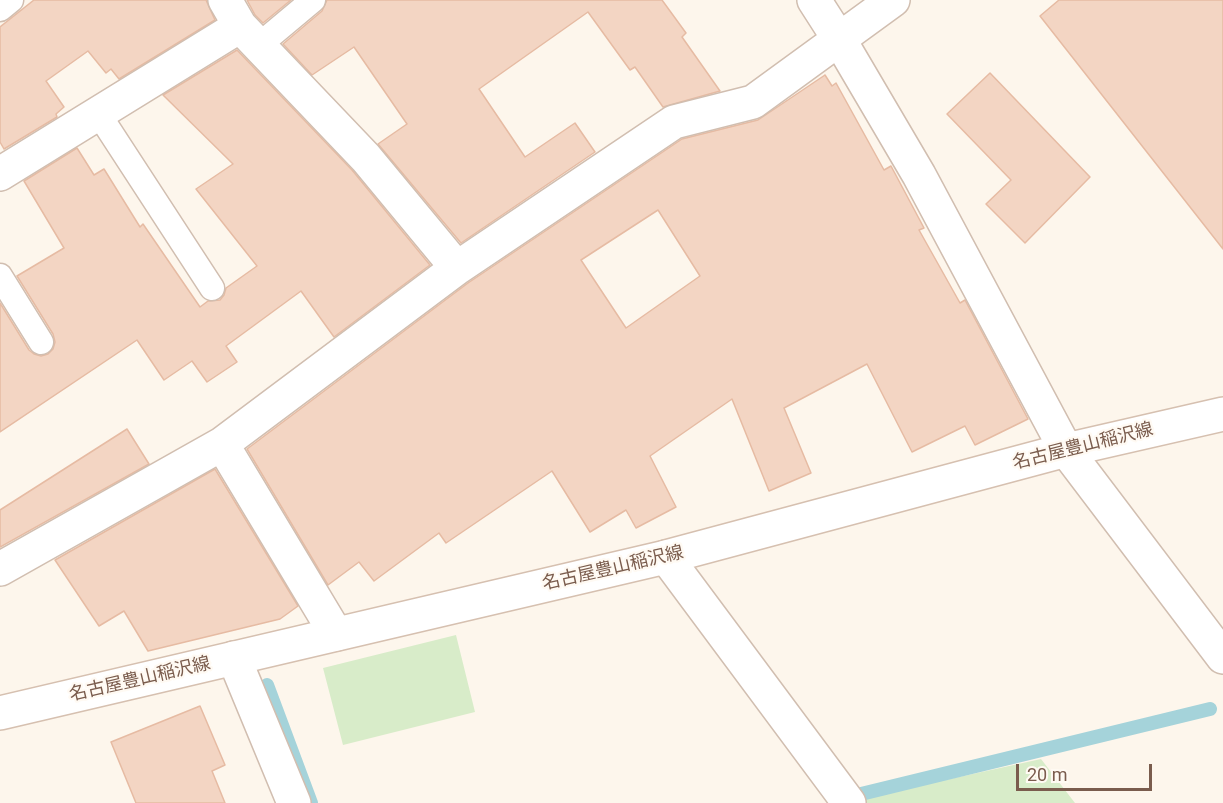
<!DOCTYPE html>
<html>
<head>
<meta charset="utf-8">
<style>
  body { margin:0 }
  #map { position:relative; width:1223px; height:803px; overflow:hidden; background:#fdf6ec; font-family:Roboto,sans-serif }
  canvas { display:block }
  .scale { position:absolute; left:1016px; top:764px; width:136px; height:27px; box-sizing:border-box; border:3px solid #7a5c4d; border-top:0; padding-left:8px; font-size:18px; line-height:21px; white-space:nowrap; color:#7a5c4d; -webkit-text-stroke:4px #fffaf3; paint-order:stroke }
</style>
</head>
<body>
<div id="map">
<canvas width="1223" height="803"></canvas>
<div class="scale">20 m</div>
</div>
<script>
const ctx = document.querySelector('canvas').getContext('2d');
ctx.lineJoin = 'round';
function fill(path, color) { ctx.fillStyle = color; ctx.fill(path, 'evenodd'); }
const toPath = rows => new Path2D(rows.map(r => 'M' + r).join(''));
function strokePath(path, color, width, dash) { ctx.strokeStyle = color; ctx.lineWidth = width; ctx.lineCap = dash ? 'butt' : 'round'; ctx.setLineDash(dash || []); ctx.stroke(path); }
function drawText(font, color, halo, rows, align = 'center') {
  ctx.font = font + ' Roboto,"Noto Sans JP",sans-serif'; ctx.lineWidth = 4.5; ctx.setLineDash([]); ctx.textBaseline = 'middle'; ctx.strokeStyle = halo; ctx.fillStyle = color; for (const [text, x, y, turn = 0] of rows) {
    ctx.save(); ctx.translate(x, y); ctx.rotate((+turn || 0) * Math.PI / 180); ctx.textAlign = isNaN(turn) ? turn : align; if (halo) ctx.strokeText(text, 0, 0); ctx.fillText(text, 0, 0); ctx.restore();
  }
}
fill(toPath([
  [456,635,475,712,343,745,323,668],
  [1041,759,1075,803,867,803,863,798]
]), '#d8ecc9');
strokePath(toPath([
  [267,685,311,803],
  [861,794,1210,709]
]), '#a5d3da', 14);
const building = toPath([
  [34,0,206,0,215,20,119,79,111,69,106,73,88,51,46,81,64,107,56,114,57,117,4,149,0,142,0,27,34,0],
  [247,0,291,0,263,23,255,15,247,0],
  [327,0,662,0,686,33,682,37,720,91,663,107,635,67,630,70,588,12,479,89,525,157,575,123,595,152,461,243,378,144,407,124,354,47,312,75,283,44,322,11,327,0],
  [1059,0,1223,0,1223,249,1040,16,1059,0],
  [237,50,352,170,430,265,334,337,301,291,226,346,237,362,207,382,192,361,164,380,137,340,0,432,0,303,29,350,34,354,41,356,48,354,53,349,55,342,53,334,17,276,64,248,24,181,77,148,94,175,104,169,140,227,143,224,200,307,208,301,220,300,224,295,226,288,257,266,196,189,233,164,163,95,237,50],
  [990,73,1090,177,1025,243,986,204,1011,180,947,114,990,73],
  [825,75,832,86,836,83,884,170,891,166,924,228,919,230,960,303,965,300,1028,419,975,445,965,426,912,452,867,364,784,408,811,473,769,491,732,399,650,456,676,507,636,528,626,510,590,532,552,471,446,543,439,533,374,581,359,562,328,585,247,449,468,283,682,139,758,120,825,75],
  [658,210,700,276,626,328,581,260,658,210],
  [127,429,149,464,0,547,0,510,127,429],
  [215,469,298,606,280,619,148,651,124,611,99,626,55,560,215,469],
  [200,706,225,765,212,771,225,803,136,803,111,742,200,706]
]);
fill(building, '#f3d5c3');
strokePath(building, '#e6bba3', 1.5);
const service = toPath([
  [0,9,11,0],
  [258,46,313,0],
  [98,113,212,288],
  [0,276,41,342]
]);
const minor = toPath([
  [225,0,240,26],
  [814,0,839,39,919,175,1066,450,1223,657],
  [0,174,240,26,366,158,457,268],
  [222,444,336,634],
  [666,557,849,803],
  [0,569,222,444,457,268,674,122,753,102,893,0],
  [234,658,294,803]
]);
const secondary = toPath([
  [0,713,666,557,1066,450,1223,414]
]);
strokePath(service, '#d1beb0', 27);
strokePath(minor, '#d1beb0', 36);
strokePath(secondary, '#d6c0b0', 36);
strokePath(service, '#fff', 24);
strokePath(minor, '#fff', 33);
strokePath(secondary, '#fff', 33);
drawText('18px', '#7a5c4d', '#fffaf3', [
  ["名古屋豊山稲沢線",1083,447,-14],
  ["名古屋豊山稲沢線",613,569,-13],
  ["名古屋豊山稲沢線",140,680,-13]
]);
</script>
</body>
</html>
